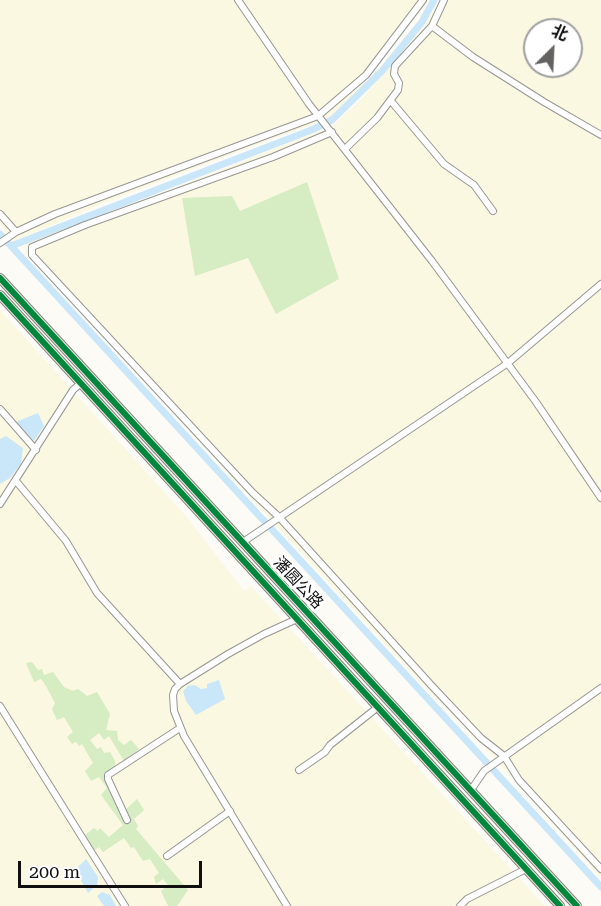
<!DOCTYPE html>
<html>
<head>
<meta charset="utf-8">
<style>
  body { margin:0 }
  #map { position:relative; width:601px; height:906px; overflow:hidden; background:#fcfbf6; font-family:"Roboto Serif","Noto Sans SC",serif }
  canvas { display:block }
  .north { position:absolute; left:523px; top:18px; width:60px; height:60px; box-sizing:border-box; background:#fff; border:2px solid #9f9f9f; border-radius:50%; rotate:24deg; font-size:16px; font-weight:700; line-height:24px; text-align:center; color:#101010 }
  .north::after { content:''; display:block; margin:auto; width:21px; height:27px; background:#636260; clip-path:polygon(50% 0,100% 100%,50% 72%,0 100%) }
  .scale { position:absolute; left:18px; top:861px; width:184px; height:27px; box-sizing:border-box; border:3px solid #101010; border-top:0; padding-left:8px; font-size:18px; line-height:21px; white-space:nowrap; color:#101010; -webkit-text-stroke:4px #fff; paint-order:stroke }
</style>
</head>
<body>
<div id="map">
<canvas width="601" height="906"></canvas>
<div class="north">北</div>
<div class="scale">200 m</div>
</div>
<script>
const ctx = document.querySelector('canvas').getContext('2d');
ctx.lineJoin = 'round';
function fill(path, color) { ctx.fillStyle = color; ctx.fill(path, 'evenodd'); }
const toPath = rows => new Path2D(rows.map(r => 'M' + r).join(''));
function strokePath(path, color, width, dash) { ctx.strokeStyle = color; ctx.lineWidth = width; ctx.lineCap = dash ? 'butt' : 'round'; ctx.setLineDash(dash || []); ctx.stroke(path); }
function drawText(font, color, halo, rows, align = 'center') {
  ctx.font = font + ' "Roboto Serif","Noto Sans SC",serif'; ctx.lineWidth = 6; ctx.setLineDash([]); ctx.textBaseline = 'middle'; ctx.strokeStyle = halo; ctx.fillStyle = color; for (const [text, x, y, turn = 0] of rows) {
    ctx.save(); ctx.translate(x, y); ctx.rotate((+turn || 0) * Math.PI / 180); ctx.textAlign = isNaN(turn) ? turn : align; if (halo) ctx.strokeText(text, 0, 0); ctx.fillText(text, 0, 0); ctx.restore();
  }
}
fill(toPath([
  [0,0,429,0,365,82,328,119,271,139,101,204,14,241,0,224],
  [440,0,601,0,601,878,489,752,421,683,25,253,25,243,167,191,333,126,364,96,422,29],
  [535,30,571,30,571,66,535,66],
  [0,310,185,515,244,591,251,586,545,906,0,906]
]), '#faf8e1');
fill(toPath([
  [307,182,339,279,276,314,248,258,195,276,182,198,232,196,240,211],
  [32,662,38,670,42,669,44,675,53,672,64,687,73,691,78,689,87,696,97,692,110,714,106,730,117,731,118,740,124,745,131,740,139,749,124,761,109,736,104,740,99,733,90,740,97,749,101,747,104,753,110,752,115,761,116,771,109,778,110,792,121,814,137,799,144,810,134,819,138,826,136,829,188,890,177,906,168,906,161,891,168,885,163,879,156,884,154,877,159,873,150,859,143,861,134,847,131,848,124,838,103,852,99,847,93,851,85,835,94,828,98,831,100,828,109,837,123,825,101,795,107,788,99,777,91,781,85,771,93,763,82,744,79,746,76,742,72,744,67,737,73,732,64,717,57,720,52,709,55,703,46,686,41,679,34,682,26,663]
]), '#d6ecc2');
fill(toPath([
  [38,413,44,426,34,441,16,424,18,421],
  [6,436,23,448,21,464,10,478,0,484,0,439],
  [219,680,225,699,196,715,186,701,183,691,188,686,195,685,201,689,207,688,207,684],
  [86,859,98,877,97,885,88,893,75,870],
  [102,892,110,895,116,906,104,906,97,896]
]), '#cae7fa');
strokePath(toPath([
  [0,234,601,887],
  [11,246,314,129,332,120,382,71,422,22,434,0]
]), '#cae7fa', 7);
const minor = toPath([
  [238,0,309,104,432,261,536,402,601,498],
  [432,26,473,57,544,102,601,135],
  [391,101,444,164,474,185,493,211],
  [332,132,273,157,85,225,32,247,32,255,253,493,279,517,432,686,481,738,504,756,519,780,601,869],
  [345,149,377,118,398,90,399,83,394,74,395,66,432,26,444,0],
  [0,214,16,232,0,243],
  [16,232,55,214,318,116,366,75,423,0],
  [0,409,36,450],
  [16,481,66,541,97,593,180,684],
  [0,504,73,390,81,383],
  [243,542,508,363,601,284],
  [0,706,125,906],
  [299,770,325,752,330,745,378,707],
  [471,790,484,771,601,688],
  [127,820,108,779,108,775,180,728],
  [167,856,230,811],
  [287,906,184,736,174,711,173,695,175,689,180,684,228,654,264,634,297,619],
  [460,906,467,899,526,869]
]);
const major = toPath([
  [0,278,577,906],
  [0,295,560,906]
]);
strokePath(minor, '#969694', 8);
strokePath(major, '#848381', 10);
strokePath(minor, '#fffefe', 6);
strokePath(major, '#eee9da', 8);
strokePath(toPath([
  [0,278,577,906],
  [0,295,560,906]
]), '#00873e', 6);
drawText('16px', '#101010', '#fff', [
  ["潘圆公路",298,583,47]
]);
</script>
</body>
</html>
